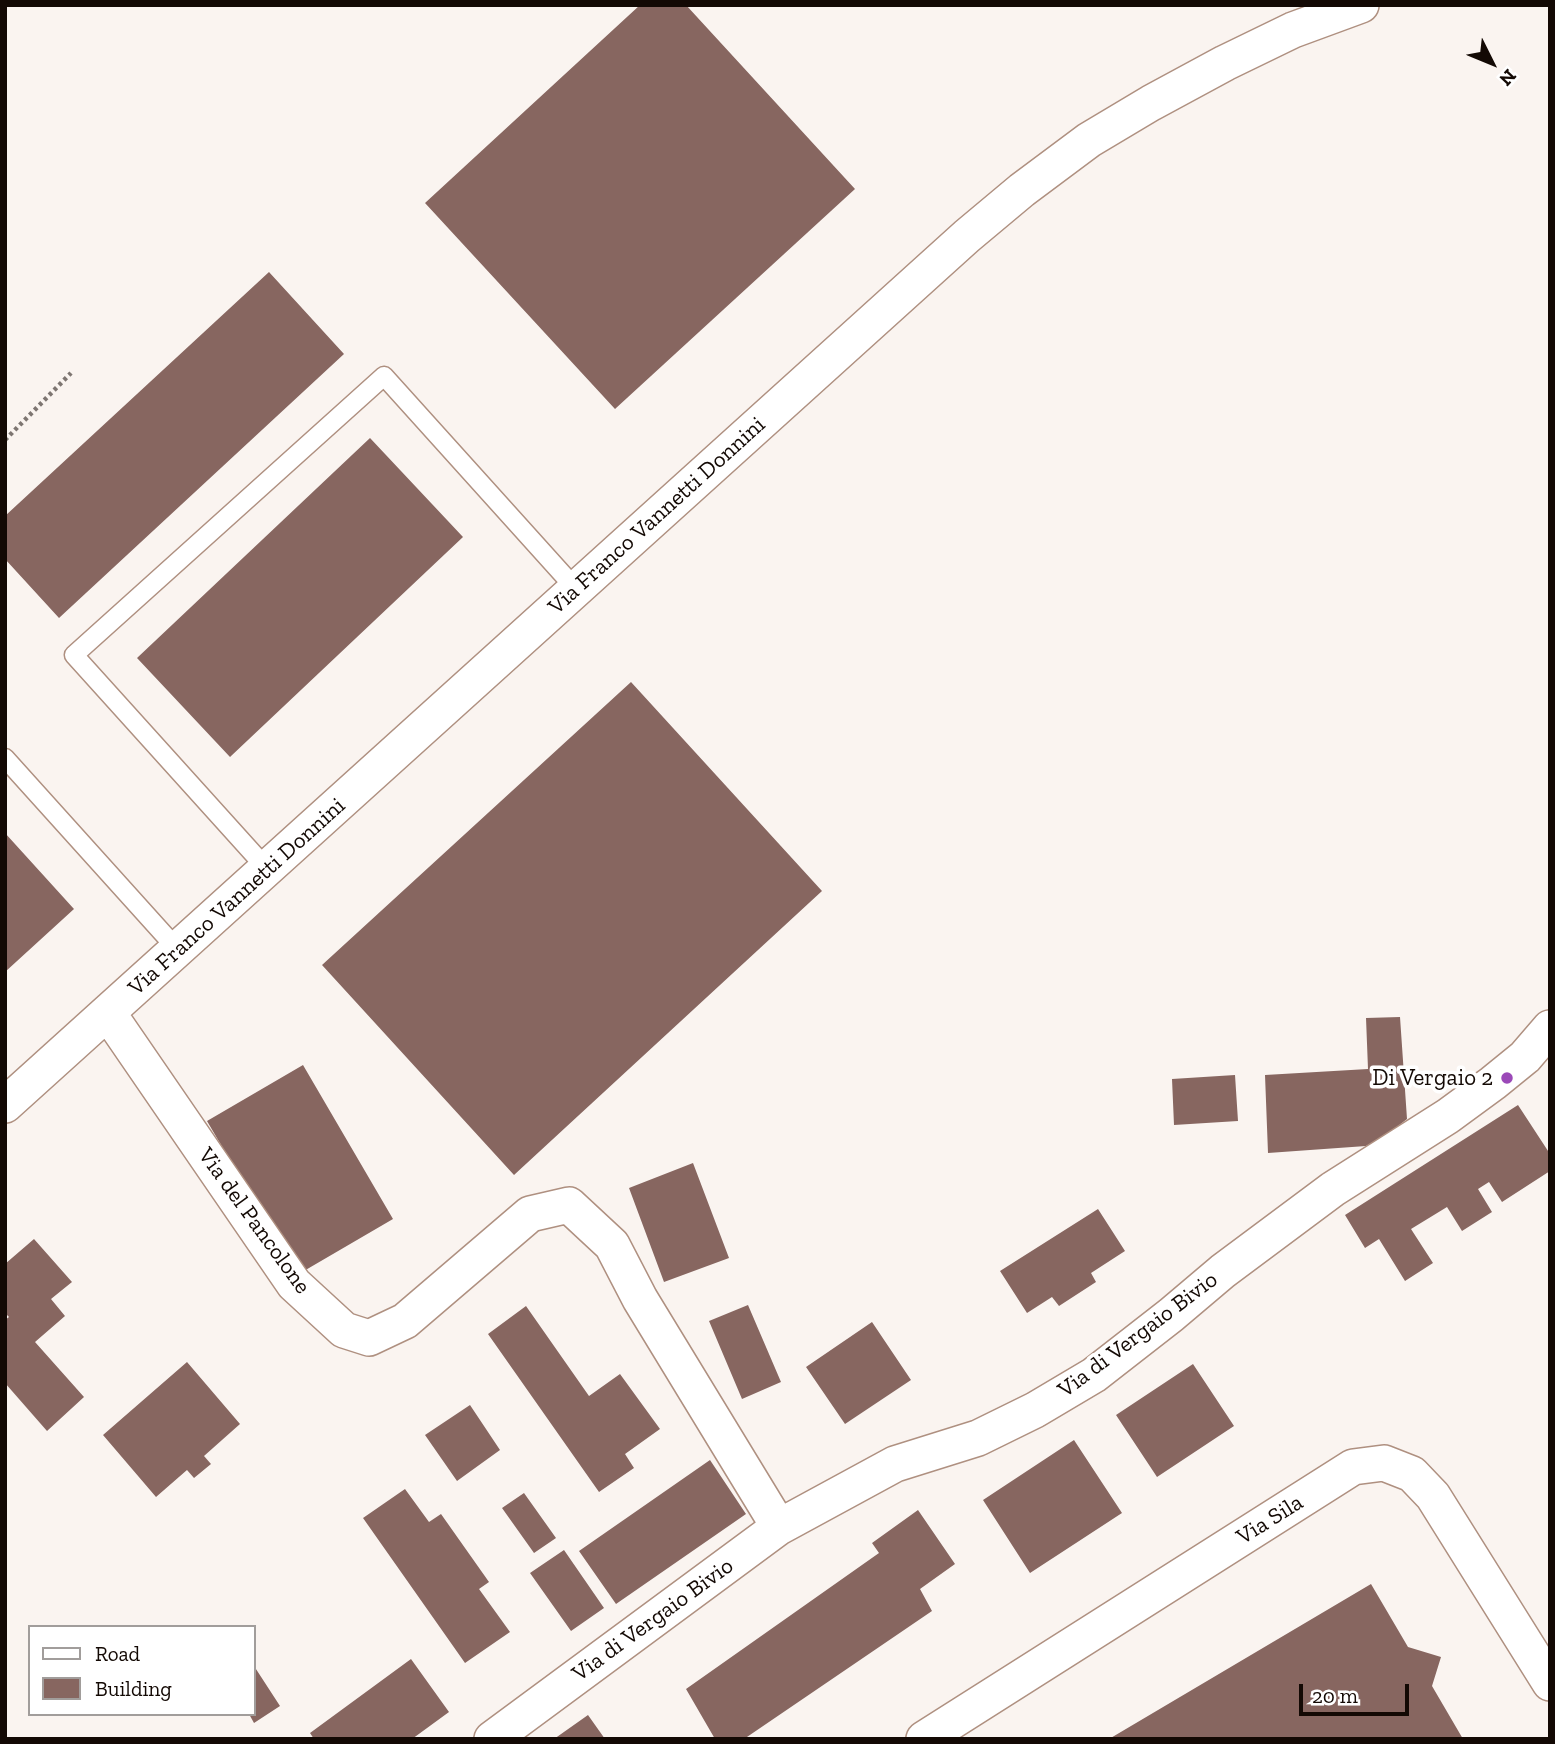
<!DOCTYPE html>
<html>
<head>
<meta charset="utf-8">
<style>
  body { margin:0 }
  #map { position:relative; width:1555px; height:1744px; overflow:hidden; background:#faf4f0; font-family:"Zilla Slab",serif }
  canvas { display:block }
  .frame { position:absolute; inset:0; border:7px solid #130904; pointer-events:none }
  .legend { position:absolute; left:28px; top:1625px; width:228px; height:91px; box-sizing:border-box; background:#fff; border:2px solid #a19d9b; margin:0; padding:9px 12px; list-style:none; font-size:21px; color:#130904 }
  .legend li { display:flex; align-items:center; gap:14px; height:35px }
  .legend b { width:35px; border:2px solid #a19d9b }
  .north { position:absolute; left:1457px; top:28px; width:70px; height:70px; -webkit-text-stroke:5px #fff; paint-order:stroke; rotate:133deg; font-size:19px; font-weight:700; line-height:28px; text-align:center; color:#130904 }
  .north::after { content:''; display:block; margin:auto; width:24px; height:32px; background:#130904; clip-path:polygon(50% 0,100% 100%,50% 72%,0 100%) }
  .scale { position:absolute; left:1299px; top:1684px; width:110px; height:32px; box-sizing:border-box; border:4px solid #130904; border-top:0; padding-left:9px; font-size:21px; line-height:24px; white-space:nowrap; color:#130904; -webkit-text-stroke:5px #fff; paint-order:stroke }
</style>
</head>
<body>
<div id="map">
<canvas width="1555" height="1744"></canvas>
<div class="frame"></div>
<ul class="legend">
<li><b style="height:9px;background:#fff"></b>Road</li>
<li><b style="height:19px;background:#876660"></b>Building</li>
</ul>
<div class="north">N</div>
<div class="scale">20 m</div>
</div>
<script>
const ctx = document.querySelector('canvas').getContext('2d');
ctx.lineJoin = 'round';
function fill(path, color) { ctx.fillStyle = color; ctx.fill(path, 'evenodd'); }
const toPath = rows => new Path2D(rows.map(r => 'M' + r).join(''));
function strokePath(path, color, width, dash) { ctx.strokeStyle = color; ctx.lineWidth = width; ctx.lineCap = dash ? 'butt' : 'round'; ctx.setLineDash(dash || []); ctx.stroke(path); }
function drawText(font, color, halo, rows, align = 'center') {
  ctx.font = font + ' "Zilla Slab",serif'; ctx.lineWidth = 7; ctx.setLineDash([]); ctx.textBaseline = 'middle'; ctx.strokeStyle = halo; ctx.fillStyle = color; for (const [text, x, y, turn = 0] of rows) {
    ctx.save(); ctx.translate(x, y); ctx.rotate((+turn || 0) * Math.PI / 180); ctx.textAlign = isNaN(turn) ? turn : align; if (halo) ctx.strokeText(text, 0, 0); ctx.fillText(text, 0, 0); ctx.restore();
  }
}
fill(toPath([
  [640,5,686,5,855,189,615,409,425,203],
  [269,272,344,354,59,618,5,559,5,516],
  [370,438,463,537,230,757,137,658],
  [631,682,822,891,514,1175,322,965],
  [5,833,74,909,5,972],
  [1400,1017,1407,1119,1388,1134,1366,1146,1268,1153,1265,1075,1368,1069,1366,1018],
  [303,1065,393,1219,297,1275,207,1121],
  [1235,1075,1238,1121,1174,1125,1172,1079],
  [1518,1105,1550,1154,1550,1171,1502,1202,1489,1182,1478,1189,1492,1212,1462,1231,1447,1207,1411,1229,1433,1263,1405,1281,1379,1239,1365,1248,1345,1215],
  [693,1163,729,1258,664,1282,629,1188],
  [1098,1209,1125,1251,1091,1273,1096,1282,1059,1306,1052,1297,1027,1313,1000,1271],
  [34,1239,72,1282,51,1299,65,1316,35,1342,84,1397,47,1431,5,1383,5,1320,9,1317,5,1313,5,1264],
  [748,1305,781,1382,742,1399,709,1321],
  [526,1306,589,1396,620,1374,660,1429,625,1454,634,1468,599,1492,488,1334],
  [872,1322,911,1380,845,1424,806,1367],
  [187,1362,240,1424,204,1456,211,1464,194,1478,187,1470,156,1497,103,1435],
  [1193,1364,1234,1426,1157,1477,1116,1415],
  [470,1405,500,1450,457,1481,425,1435],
  [1074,1440,1122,1513,1030,1573,983,1500],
  [710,1460,746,1514,616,1604,579,1551],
  [405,1489,429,1522,441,1514,489,1582,479,1589,510,1632,465,1663,363,1518],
  [524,1493,556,1538,534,1553,502,1508],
  [918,1510,955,1564,920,1589,932,1611,744,1739,715,1739,686,1689,879,1553,872,1543],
  [564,1550,604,1608,571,1631,530,1573],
  [1371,1584,1408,1647,1441,1657,1432,1686,1463,1739,1109,1739],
  [411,1659,449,1712,412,1739,314,1739,310,1733],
  [254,1666,280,1706,254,1723,249,1714,254,1714],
  [588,1715,605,1739,554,1739]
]), '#876660');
const service = toPath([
  [5,758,178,950],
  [268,870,74,655,384,376,576,589]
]);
const minor = toPath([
  [108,1013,294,1284,344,1330,369,1338,405,1321,530,1214,569,1205,612,1245,640,1299,779,1527],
  [5,1105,967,236,1022,190,1089,140,1151,103,1225,63,1293,30,1361,5],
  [492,1739,779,1527,895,1464,978,1438,1035,1410,1094,1375,1171,1315,1223,1271,1333,1189,1448,1116,1493,1083,1525,1057,1550,1028],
  [924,1739,1353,1467,1384,1463,1412,1474,1433,1496,1550,1683]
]);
strokePath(service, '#af9080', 21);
strokePath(minor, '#af9080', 38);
strokePath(toPath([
  [5,440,71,373]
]), '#7d7571', 4.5, [3.5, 3.5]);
strokePath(service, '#fff', 18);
strokePath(minor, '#fff', 35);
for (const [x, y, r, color] of [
  [1507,1078,7,"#9b49b8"]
]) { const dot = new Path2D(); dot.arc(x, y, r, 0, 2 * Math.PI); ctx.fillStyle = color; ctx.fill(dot); strokePath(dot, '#fff', 2.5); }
drawText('23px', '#130904', '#fff', [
  ["Via Franco Vannetti Donnini",657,516,-42],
  ["Via Franco Vannetti Donnini",237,897,-42],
  ["Via del Pancolone",254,1221,54],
  ["Via di Vergaio Bivio",1138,1335,-37],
  ["Via Sila",1270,1520,-32],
  ["Via di Vergaio Bivio",653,1620,-36]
]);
drawText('23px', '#130904', '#fff', [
  ["Di Vergaio 2",1493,1078]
], 'right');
</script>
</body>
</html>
